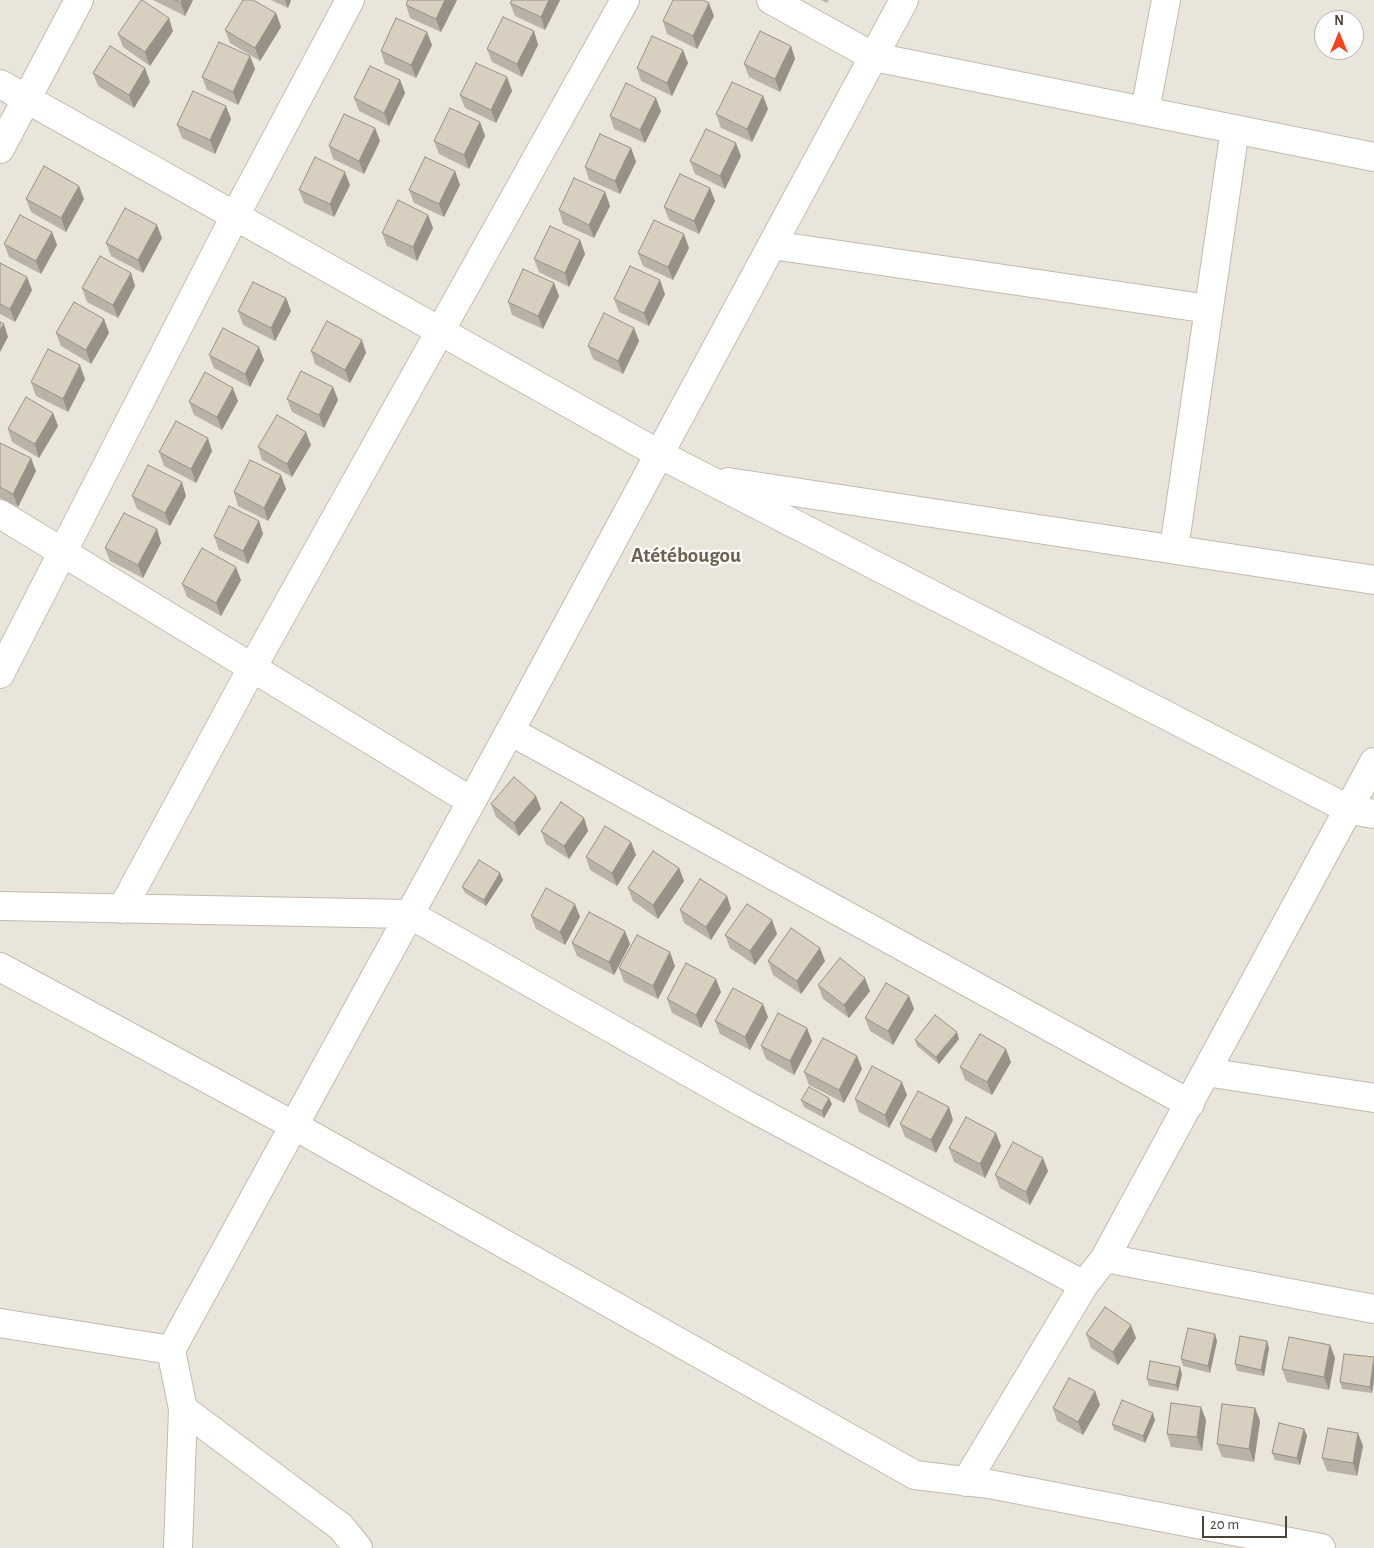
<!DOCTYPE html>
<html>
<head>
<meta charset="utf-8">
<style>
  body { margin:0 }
  #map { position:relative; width:1374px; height:1548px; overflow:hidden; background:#f6f3ec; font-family:"Alegreya Sans",sans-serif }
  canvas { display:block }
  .north { position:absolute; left:1314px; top:10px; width:50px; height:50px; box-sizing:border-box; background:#fff; border:1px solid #b7b4b0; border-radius:50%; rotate:0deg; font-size:14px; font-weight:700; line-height:20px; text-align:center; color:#4b4439 }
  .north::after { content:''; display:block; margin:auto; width:18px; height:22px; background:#fc3f1d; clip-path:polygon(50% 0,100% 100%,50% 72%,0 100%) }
  .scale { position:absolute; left:1202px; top:1516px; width:85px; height:22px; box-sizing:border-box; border:2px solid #4b4439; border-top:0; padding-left:6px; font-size:15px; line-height:18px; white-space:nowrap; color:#4b4439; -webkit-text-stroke:4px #fff; paint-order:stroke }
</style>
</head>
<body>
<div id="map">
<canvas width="1374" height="1548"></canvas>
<div class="north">N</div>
<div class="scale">20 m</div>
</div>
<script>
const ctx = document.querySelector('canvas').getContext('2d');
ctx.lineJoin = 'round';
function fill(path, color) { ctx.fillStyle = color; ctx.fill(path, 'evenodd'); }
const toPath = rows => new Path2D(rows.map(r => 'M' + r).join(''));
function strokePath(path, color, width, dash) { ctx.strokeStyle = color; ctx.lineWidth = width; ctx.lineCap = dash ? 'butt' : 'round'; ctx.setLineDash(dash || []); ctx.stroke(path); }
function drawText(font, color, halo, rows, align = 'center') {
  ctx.font = font + ' "Alegreya Sans",sans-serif'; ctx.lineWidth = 4.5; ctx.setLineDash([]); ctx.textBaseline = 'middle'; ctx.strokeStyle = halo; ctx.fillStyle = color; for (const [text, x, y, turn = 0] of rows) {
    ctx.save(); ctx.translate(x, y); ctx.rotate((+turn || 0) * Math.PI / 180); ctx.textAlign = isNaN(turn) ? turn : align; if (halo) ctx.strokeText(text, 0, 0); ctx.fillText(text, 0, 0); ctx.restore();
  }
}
fill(toPath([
  [0,0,1374,0,1374,1548,0,1548],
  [1324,20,1354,20,1354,50,1324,50]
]), '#eae5da');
const minor = toPath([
  [771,0,874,57,1374,157],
  [0,84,659,454,1350,810,1374,814],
  [1145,111,1166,0],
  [0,149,79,0],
  [772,245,1209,309],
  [728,482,1374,580],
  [0,514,471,801],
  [1174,549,1235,129],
  [0,674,235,216,350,0],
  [510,731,1190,1104],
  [0,906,409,914,745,1104,1084,1285],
  [122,909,252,668,625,0],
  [0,967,293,1125,915,1475,989,1484,1321,1548],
  [1206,1072,1374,1098],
  [1105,1258,1374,1309],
  [0,1323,171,1350,510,731,904,0],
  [171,1350,183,1409,178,1548],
  [183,1409,341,1527,358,1548],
  [966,1482,1084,1285,1105,1258,1374,762]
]);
strokePath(minor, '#c2bbae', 30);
strokePath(minor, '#fff', 28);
fill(toPath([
  [153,0,193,0,185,16],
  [271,0,291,0,288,8],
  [408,0,457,0,441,32,410,18,406,5],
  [512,0,560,0,545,30,515,16,510,3],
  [821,0,829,0,827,3],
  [276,13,281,27,260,61,230,43,225,30],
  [714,16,697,49,667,34,663,21],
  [173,31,150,66,123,47,118,34],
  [534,31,538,45,522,77,492,62,487,49],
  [432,45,416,78,385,64,381,51],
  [791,46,795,59,780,92,749,77,744,64],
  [250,56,255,69,238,105,207,90,202,77],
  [688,63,672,96,641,81,637,68],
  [93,73,150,82,134,108,98,86],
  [507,77,512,91,496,123,465,108,460,95],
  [400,80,405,93,389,126,359,111,354,98],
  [763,96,768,109,752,142,721,128,716,114],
  [226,106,231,119,215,154,182,138,177,125],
  [661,111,645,143,614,129,610,116],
  [480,122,485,136,469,169,439,154,434,141],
  [375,128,380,141,364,174,333,159,329,146],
  [631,148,636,162,620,194,589,180,585,167],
  [741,156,725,189,695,174,690,161],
  [455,171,460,185,444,217,414,203,409,190],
  [350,185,334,217,304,203,299,190],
  [710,188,715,201,699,234,669,220,664,207],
  [605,192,610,206,594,238,563,224,559,210],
  [26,199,84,199,66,232,31,212],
  [428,215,433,228,417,261,387,246,382,233],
  [52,232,57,245,41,274,9,257,4,244],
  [162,238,143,273,111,256,106,243],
  [580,240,585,254,569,287,539,272,534,259],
  [689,248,673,280,643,266,638,253],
  [0,263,27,277,32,290,15,322,0,314],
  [131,273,135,286,118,318,87,302,82,288],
  [554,283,559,296,543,329,512,315,508,302],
  [665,294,649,326,619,312,614,299],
  [286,298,291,311,275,341,243,325,238,311],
  [104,319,109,333,91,364,61,346,56,333],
  [634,328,639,341,623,374,593,359,588,346],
  [311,351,366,353,350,383,315,364],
  [209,355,264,360,250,387,214,368],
  [85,379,68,412,36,396,31,382],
  [333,387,338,400,324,428,292,412,287,399],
  [238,401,222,430,194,415,189,402],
  [53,413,58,426,39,458,12,442,8,429],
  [0,443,36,471,18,507,0,498],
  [311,445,292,477,262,460,258,447],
  [212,451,196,483,164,466,159,452],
  [286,489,268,521,238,506,234,492],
  [132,496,186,496,170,526,137,509],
  [259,521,263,534,248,564,219,550,214,536],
  [157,529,161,543,143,578,110,561,105,548],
  [241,580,221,616,187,597,182,584],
  [491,804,541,809,519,836,496,817],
  [584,818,588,831,569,859,546,844,541,831],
  [631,842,636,855,617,886,590,870,586,857],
  [679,868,684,881,658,919,633,901,628,888],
  [503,880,486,906,465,893,462,887],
  [727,896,731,909,711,940,684,923,680,910],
  [531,916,580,917,565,945,536,929],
  [772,920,777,934,755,965,730,948,725,935],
  [572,943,630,944,614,975,577,956],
  [768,961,825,961,801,994,773,975],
  [675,966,658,999,624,982,619,968],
  [818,985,870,991,849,1018,823,999],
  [721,992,701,1028,672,1013,667,999],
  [909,996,914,1009,893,1045,870,1031,865,1018],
  [768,1017,750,1050,720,1034,715,1021],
  [959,1039,939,1064,917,1046,915,1040],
  [812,1041,794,1075,766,1059,761,1046],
  [857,1056,862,1069,844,1103,809,1085,804,1072],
  [1011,1062,992,1095,965,1080,960,1067],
  [907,1095,889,1128,859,1112,855,1099],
  [801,1100,832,1104,824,1118,804,1107],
  [953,1120,936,1153,905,1137,900,1124],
  [1001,1146,985,1178,954,1162,949,1148],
  [1048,1171,1030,1205,1000,1188,995,1175],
  [1086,1334,1136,1338,1118,1365,1091,1348],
  [1217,1341,1210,1373,1183,1366,1181,1359],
  [1330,1345,1335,1358,1329,1390,1287,1382,1282,1369],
  [1269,1348,1264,1376,1237,1371,1235,1364],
  [1374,1357,1374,1380,1372,1393,1342,1389,1340,1382],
  [1182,1374,1178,1391,1149,1386,1147,1379],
  [1100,1405,1083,1435,1057,1421,1053,1408],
  [1255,1408,1260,1421,1254,1462,1222,1457,1217,1444],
  [1155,1420,1145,1443,1114,1430,1112,1424],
  [1206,1420,1202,1451,1171,1447,1167,1434],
  [1304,1429,1307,1436,1300,1465,1275,1460,1272,1453],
  [1358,1433,1363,1446,1357,1476,1327,1471,1322,1458]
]), '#bab2a6');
fill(toPath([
  [182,0,193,0,185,16,181,3],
  [285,0,291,0,288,8],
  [445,0,457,0,441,32,436,19],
  [549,0,560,0,545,30,541,17],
  [709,3,714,16,697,49,693,36],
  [276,13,281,27,260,61,255,48],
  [169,18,173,31,150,66,145,52],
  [534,31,538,45,522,77,517,64],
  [427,32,432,45,416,78,411,65],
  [791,46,795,59,780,92,775,79],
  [683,50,688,63,672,96,667,83],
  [250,56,255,69,238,105,233,92],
  [145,68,150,82,134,108,129,95],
  [507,77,512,91,496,123,491,110],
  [400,80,405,93,389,126,384,113],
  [763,96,768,109,752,142,747,129],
  [656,98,661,111,645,143,640,130],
  [226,106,231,119,215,154,210,140],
  [480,122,485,136,469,169,464,155],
  [375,128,380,141,364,174,359,161],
  [736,143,741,156,725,189,720,176],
  [631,148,636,162,620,194,615,181],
  [455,171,460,185,444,217,439,204],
  [345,172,350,185,334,217,330,204],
  [79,186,84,199,66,232,61,218],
  [710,188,715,201,699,234,694,221],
  [605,192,610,206,594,238,589,225],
  [428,215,433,228,417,261,413,247],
  [157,225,162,238,143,273,138,260],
  [52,232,57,245,41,274,36,261],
  [684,234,689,248,673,280,668,267],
  [580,240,585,254,569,287,565,273],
  [131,273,135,286,118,318,113,305],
  [27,277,32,290,15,322,10,309],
  [660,280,665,294,649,326,644,313],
  [554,283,559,296,543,329,538,316],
  [286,298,291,311,275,341,271,328],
  [104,319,109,333,91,364,86,350],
  [4,324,8,337,0,352,0,330],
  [634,328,639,341,623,374,618,361],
  [362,340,366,353,350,383,345,370],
  [259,347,264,360,250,387,245,374],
  [80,365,85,379,68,412,63,399],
  [333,387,338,400,324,428,319,415],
  [233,388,238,401,222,430,217,417],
  [53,413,58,426,39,458,35,444],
  [306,432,311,445,292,477,287,464],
  [208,438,212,451,196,483,191,469],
  [31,458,36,471,18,507,13,494],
  [281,475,286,489,268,521,264,508],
  [182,482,186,496,170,526,165,513],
  [259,521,263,534,248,564,243,551],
  [157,529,161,543,143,578,138,565],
  [236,567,241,580,221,616,216,603],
  [536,796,541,809,519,836,514,823],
  [584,818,588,831,569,859,564,846],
  [631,842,636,855,617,886,612,873],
  [679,868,684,881,658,919,653,905],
  [500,873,503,880,486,906,484,900],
  [727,896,731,909,711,940,706,927],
  [575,904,580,917,565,945,560,932],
  [772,920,777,934,755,965,750,951],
  [625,931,630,944,614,975,609,962],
  [820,948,825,961,801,994,797,981],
  [670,952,675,966,658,999,653,986],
  [865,978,870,991,849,1018,844,1005],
  [716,979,721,992,701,1028,696,1015],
  [909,996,914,1009,893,1045,888,1031],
  [763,1004,768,1017,750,1050,745,1037],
  [807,1028,812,1041,794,1075,790,1061],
  [957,1032,959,1039,939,1064,936,1057],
  [1006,1049,1011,1062,992,1095,987,1082],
  [857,1056,862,1069,844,1103,839,1090],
  [902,1082,907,1095,889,1128,885,1115],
  [829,1098,832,1104,824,1118,822,1111],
  [949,1107,953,1120,936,1153,931,1140],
  [996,1133,1001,1146,985,1178,980,1164],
  [1043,1158,1048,1171,1030,1205,1026,1192],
  [1131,1325,1136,1338,1118,1365,1113,1352],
  [1215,1334,1217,1341,1210,1373,1208,1366],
  [1267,1341,1269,1348,1264,1376,1261,1370],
  [1330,1345,1335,1358,1329,1390,1324,1377],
  [1374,1357,1374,1380,1372,1393,1370,1387],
  [1180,1367,1182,1374,1178,1391,1176,1385],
  [1095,1391,1100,1405,1083,1435,1078,1422],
  [1201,1407,1206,1420,1202,1451,1197,1437],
  [1255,1408,1260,1421,1254,1462,1249,1449],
  [1153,1413,1155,1420,1145,1443,1143,1436],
  [1304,1429,1307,1436,1300,1465,1297,1458],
  [1358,1433,1363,1446,1357,1476,1353,1463]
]), '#979187');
const building = toPath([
  [141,0,142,0,169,18,145,52,118,34,141,0],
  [175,0,182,0,181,3,175,0],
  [243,0,253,0,276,13,255,48,225,30,243,0],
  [408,0,445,0,436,19,406,5,408,0],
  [512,0,549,0,541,17,510,3,512,0],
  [673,0,703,0,709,3,693,36,663,21,673,0],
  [503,17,534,31,517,64,487,49,503,17],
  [396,18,427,32,411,65,381,51,396,18],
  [760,31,791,46,775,79,744,64,760,31],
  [652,36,683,50,667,83,637,68,652,36],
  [219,42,250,56,233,92,202,77,219,42],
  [110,46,145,68,129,95,93,73,110,46],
  [476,63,507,77,491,110,460,95,476,63],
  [370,66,400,80,384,113,354,98,370,66],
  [732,82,763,96,747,129,716,114,732,82],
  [626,83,656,98,640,130,610,116,626,83],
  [193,91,226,106,210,140,177,125,193,91],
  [450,108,480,122,464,155,434,141,450,108],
  [344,114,375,128,359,161,329,146,344,114],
  [706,129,736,143,720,176,690,161,706,129],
  [600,134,631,148,615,181,585,167,600,134],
  [315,157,345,172,330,204,299,190,315,157],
  [425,157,455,171,439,204,409,190,425,157],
  [44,166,79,186,61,218,26,199,44,166],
  [680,174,710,188,694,221,664,207,680,174],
  [574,178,605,192,589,225,559,210,574,178],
  [398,200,428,215,413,247,382,233,398,200],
  [125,208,157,225,138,260,106,243,125,208],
  [20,215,52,232,36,261,4,244,20,215],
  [654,220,684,234,668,267,638,253,654,220],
  [550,226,580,240,565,273,534,259,550,226],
  [100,256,131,273,113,305,82,288,100,256],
  [0,263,27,277,10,309,0,304,0,263],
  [630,266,660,280,644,313,614,299,630,266],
  [523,269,554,283,538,316,508,302,523,269],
  [253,282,286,298,271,328,238,311,253,282],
  [74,302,104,319,86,350,56,333,74,302],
  [604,313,634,328,618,361,588,346,604,313],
  [327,321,362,340,345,370,311,351,327,321],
  [0,322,4,324,0,330,0,322],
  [223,328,259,347,245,374,209,355,223,328],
  [48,349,80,365,63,399,31,382,48,349],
  [301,371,333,387,319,415,287,399,301,371],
  [205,372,233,388,217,417,189,402,205,372],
  [26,397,53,413,35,444,8,429,26,397],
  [277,415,306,432,287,464,258,447,277,415],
  [176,421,208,438,191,469,159,452,176,421],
  [0,443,31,458,13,494,0,487,0,443],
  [250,460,281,475,264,508,234,492,250,460],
  [148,465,182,482,165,513,132,496,148,465],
  [229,506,259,521,243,551,214,536,229,506],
  [124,513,157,529,138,565,105,548,124,513],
  [202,548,236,567,216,603,182,584,202,548],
  [514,777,536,796,514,823,491,804,514,777],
  [561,802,584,818,564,846,541,831,561,802],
  [605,826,631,842,612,873,586,857,605,826],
  [653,851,679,868,653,905,628,888,653,851],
  [479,860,500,873,484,900,462,887,479,860],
  [700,879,727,896,706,927,680,910,700,879],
  [546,888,575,904,560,932,531,916,546,888],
  [747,904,772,920,750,951,725,935,747,904],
  [589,912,625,931,609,962,572,943,589,912],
  [791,928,820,948,797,981,768,961,791,928],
  [637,935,670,952,653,986,619,968,637,935],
  [840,958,865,978,844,1005,818,985,840,958],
  [686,963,716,979,696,1015,667,999,686,963],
  [886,983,909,996,888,1031,865,1018,886,983],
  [733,988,763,1004,745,1037,715,1021,733,988],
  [778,1013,807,1028,790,1061,761,1046,778,1013],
  [935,1015,957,1032,936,1057,915,1040,935,1015],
  [980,1034,1006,1049,987,1082,960,1067,980,1034],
  [823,1038,857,1056,839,1090,804,1072,823,1038],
  [872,1066,902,1082,885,1115,855,1099,872,1066],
  [809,1087,829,1098,822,1111,801,1100,809,1087],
  [918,1091,949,1107,931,1140,900,1124,918,1091],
  [966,1117,996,1133,980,1164,949,1148,966,1117],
  [1013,1142,1043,1158,1026,1192,995,1175,1013,1142],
  [1105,1307,1131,1325,1113,1352,1086,1334,1105,1307],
  [1188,1328,1215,1334,1208,1366,1181,1359,1188,1328],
  [1240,1336,1267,1341,1261,1370,1235,1364,1240,1336],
  [1289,1337,1330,1345,1324,1377,1282,1369,1289,1337],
  [1344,1354,1374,1357,1370,1387,1340,1382,1344,1354],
  [1150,1361,1180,1367,1176,1385,1147,1379,1150,1361],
  [1069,1378,1095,1391,1078,1422,1053,1408,1069,1378],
  [1122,1400,1153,1413,1143,1436,1112,1424,1122,1400],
  [1171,1403,1201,1407,1197,1437,1167,1434,1171,1403],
  [1222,1404,1255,1408,1249,1449,1217,1444,1222,1404],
  [1279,1423,1304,1429,1297,1458,1272,1453,1279,1423],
  [1328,1428,1358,1433,1353,1463,1322,1458,1328,1428]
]);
fill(building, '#d8cfc1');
strokePath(building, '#979187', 1);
drawText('bold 21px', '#6e6250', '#fff', [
  ["Atétébougou",686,556]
]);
</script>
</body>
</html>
